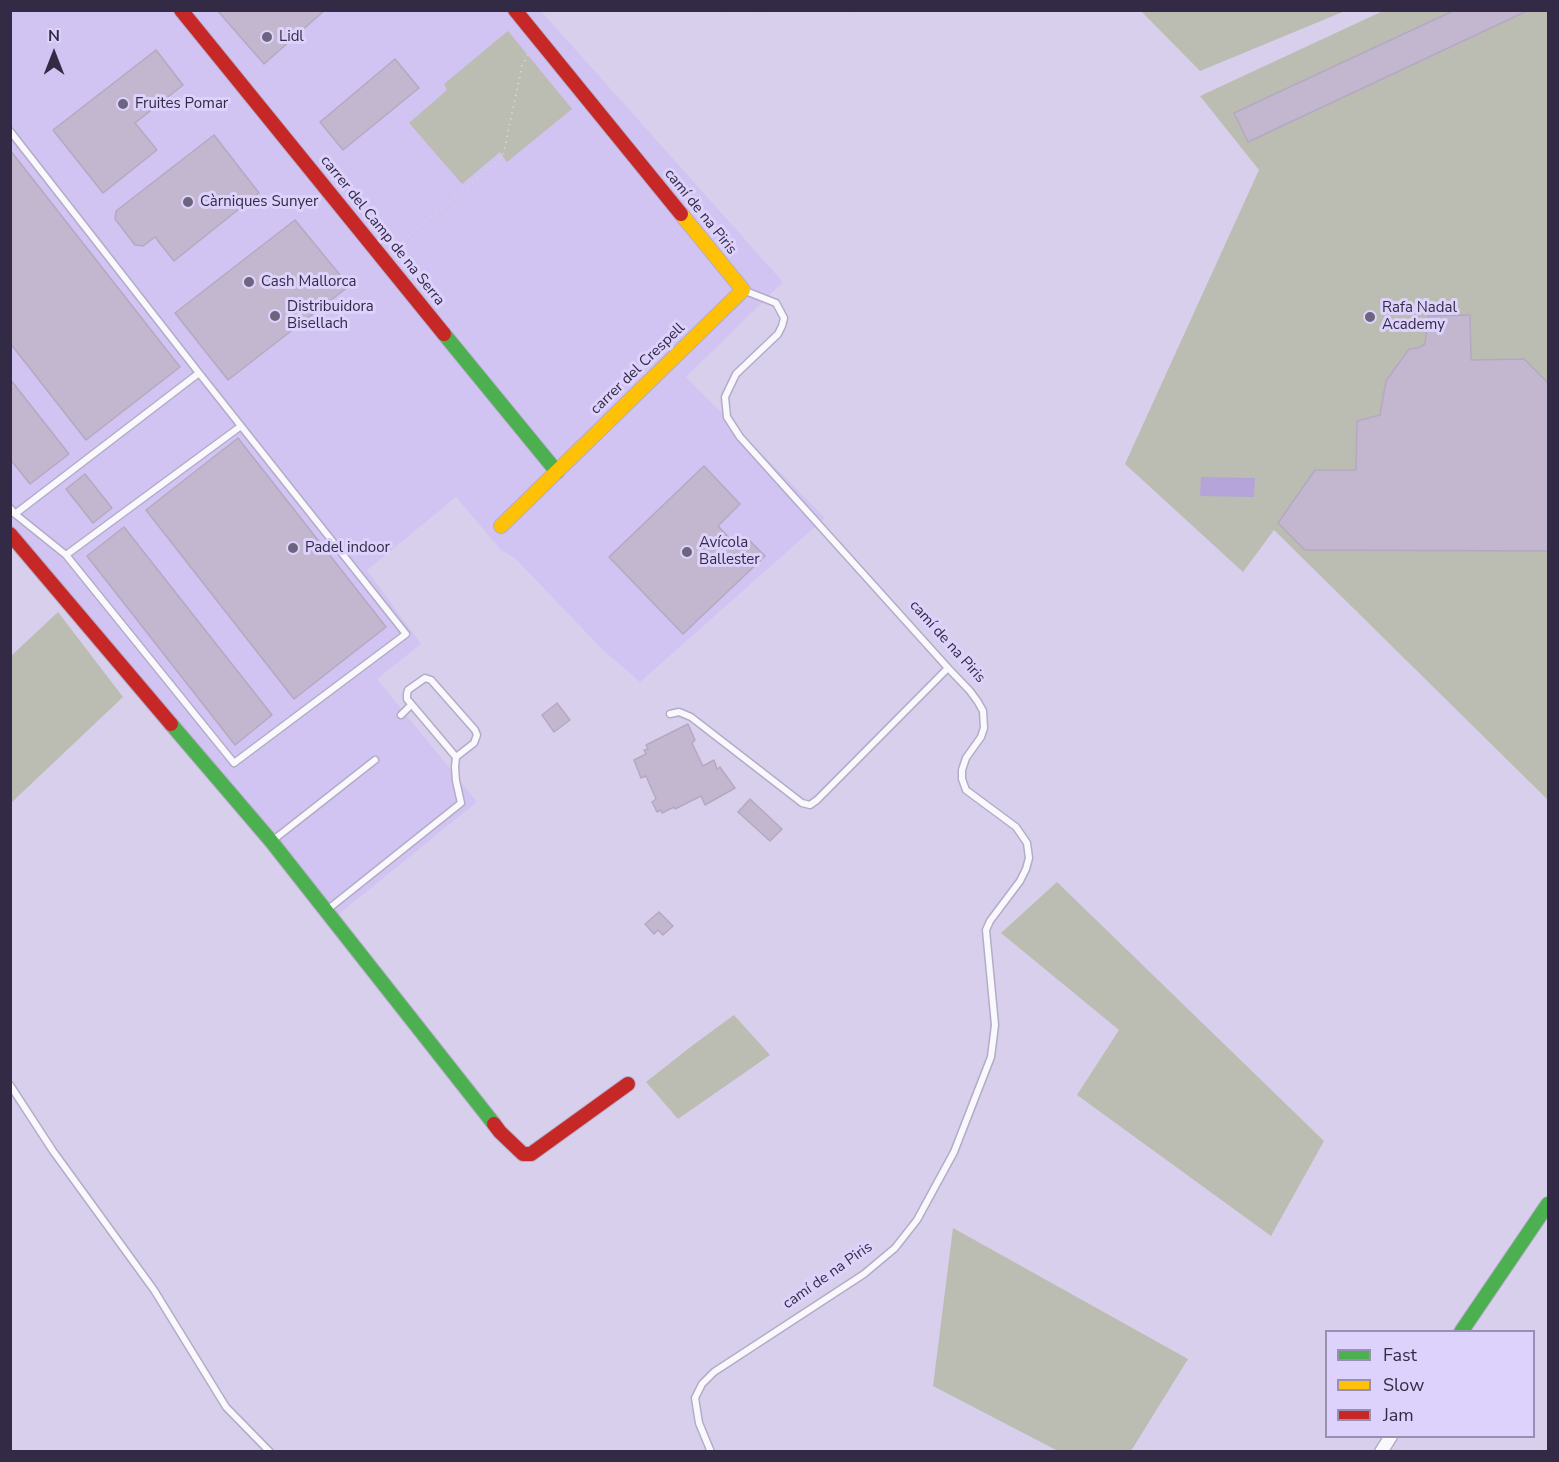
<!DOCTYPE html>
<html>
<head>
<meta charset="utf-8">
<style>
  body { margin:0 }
  #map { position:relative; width:1559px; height:1462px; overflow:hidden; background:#d8cfed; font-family:"Nunito Sans",sans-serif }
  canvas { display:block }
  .frame { position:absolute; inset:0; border:12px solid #332b46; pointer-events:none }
  .legend { position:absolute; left:1325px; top:1330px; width:210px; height:108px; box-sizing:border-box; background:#ddd2fc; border:2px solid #998fb3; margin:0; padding:8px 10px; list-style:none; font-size:18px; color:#332b46 }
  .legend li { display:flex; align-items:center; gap:12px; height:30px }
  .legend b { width:30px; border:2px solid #998fb3 }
  .north { position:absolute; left:24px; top:24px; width:60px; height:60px; -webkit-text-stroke:4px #ddd2fc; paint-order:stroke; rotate:0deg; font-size:16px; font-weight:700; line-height:24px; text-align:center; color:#332b46 }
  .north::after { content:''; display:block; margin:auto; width:21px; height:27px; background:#332b46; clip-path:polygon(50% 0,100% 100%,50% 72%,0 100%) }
</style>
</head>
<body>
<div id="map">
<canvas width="1559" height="1462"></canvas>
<div class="frame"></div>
<ul class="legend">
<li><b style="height:8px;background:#4caf50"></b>Fast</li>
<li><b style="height:8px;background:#ffc107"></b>Slow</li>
<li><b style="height:8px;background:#c62828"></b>Jam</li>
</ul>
<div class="north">N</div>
</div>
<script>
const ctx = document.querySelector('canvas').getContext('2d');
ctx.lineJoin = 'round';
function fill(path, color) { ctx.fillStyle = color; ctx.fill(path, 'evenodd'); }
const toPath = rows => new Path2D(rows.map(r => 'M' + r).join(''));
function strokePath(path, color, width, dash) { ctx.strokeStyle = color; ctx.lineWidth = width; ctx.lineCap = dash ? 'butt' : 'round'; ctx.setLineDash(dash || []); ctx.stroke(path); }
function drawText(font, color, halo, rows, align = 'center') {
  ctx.font = font + ' "Nunito Sans",sans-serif'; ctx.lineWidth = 6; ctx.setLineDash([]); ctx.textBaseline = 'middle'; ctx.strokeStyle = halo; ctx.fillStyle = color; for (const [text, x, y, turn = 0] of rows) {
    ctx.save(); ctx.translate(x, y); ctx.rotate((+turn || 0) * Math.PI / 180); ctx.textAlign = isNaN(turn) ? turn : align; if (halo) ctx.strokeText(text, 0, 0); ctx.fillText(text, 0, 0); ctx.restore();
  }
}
fill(toPath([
  [10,11,541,11,783,282,686,377,825,518,640,682,602,649,514,557,501,550,456,497,367,570,421,644,377,679,477,802,340,913,333,922,11,532]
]), '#d1c3f2');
fill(toPath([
  [1141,11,1345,11,1200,71],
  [1383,11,1548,11,1548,800,1274,530,1243,572,1125,464,1259,170,1200,96],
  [508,31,572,109,507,162,500,152,462,184,409,123,447,90,444,84],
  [58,612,123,697,11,803,11,656],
  [1057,882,1324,1141,1271,1236,1077,1095,1119,1030,1001,933],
  [734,1015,770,1055,678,1119,646,1082,693,1045],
  [953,1228,1188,1359,1131,1451,1058,1451,933,1386]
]), '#bbbcb2');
fill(toPath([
  [1201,477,1255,478,1254,497,1200,496]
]), '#b4a4d9');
const building = toPath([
  [217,10,325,10,264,64,217,10],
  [1455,10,1529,10,1248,142,1234,113,1455,10],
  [156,50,183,85,135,123,157,150,103,193,53,130,156,50],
  [395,59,419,88,343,150,320,122,395,59],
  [214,135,259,193,174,261,155,237,143,246,135,245,115,219,116,211,214,135],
  [10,150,180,367,86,440,10,343,10,150],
  [295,220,349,286,228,380,175,313,295,220],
  [1470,315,1471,360,1524,359,1548,383,1548,551,1305,550,1278,523,1315,470,1356,470,1357,421,1380,415,1386,381,1409,349,1418,348,1425,344,1428,316,1470,315],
  [10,379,69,454,30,484,10,459,10,379],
  [238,438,386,627,294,699,146,510,238,438],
  [704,466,740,504,718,526,739,548,748,539,765,556,683,634,609,557,704,466],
  [85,474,112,508,93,523,66,489,85,474],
  [124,527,272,715,235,745,87,556,124,527],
  [557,703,570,720,554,732,542,715,557,703],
  [688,724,695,740,692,743,703,766,714,760,717,769,720,767,735,788,705,805,701,796,675,809,674,807,662,813,661,810,657,812,652,802,656,799,646,776,641,778,634,760,646,754,644,750,648,749,646,745,688,724],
  [750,799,782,829,770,841,738,812,750,799],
  [659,912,673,926,663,935,658,930,654,934,645,924,659,912]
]);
fill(building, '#c3b6cf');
strokePath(building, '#b5a9c2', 1.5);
const lane = toPath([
  [10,131,199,373,15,514,10,508],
  [15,514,66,555,241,426,199,373],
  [66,555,234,763,406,634,241,426],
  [670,714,679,712,691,717,802,803,810,805,817,800,948,668],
  [401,715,411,705],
  [272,841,375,760],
  [327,910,461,803,456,781,455,767,456,757,474,743,477,735,475,730,431,680,425,678,408,690,407,694,407,699,456,757],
  [10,1085,53,1151,154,1290,226,1407,270,1452],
  [711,1452,699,1423,695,1398,702,1384,714,1372,864,1274,895,1248,917,1220,954,1152,991,1057,995,1025,986,930,990,921,1020,881,1026,869,1029,858,1027,843,1016,827,966,790,962,779,962,770,966,758,981,737,984,728,983,711,978,702,970,691,948,668,740,437,727,417,725,397,736,374,778,334,782,326,784,318,776,303,743,290]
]);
const street = toPath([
  [1381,1452,1391,1436]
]);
const fast = toPath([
  [444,334,557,472],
  [171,724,271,841,494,1124],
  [1461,1332,1548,1204]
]);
const slow = toPath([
  [501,526,743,290,681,214]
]);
const jam = toPath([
  [181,10,444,334],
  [515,10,681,214],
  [10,534,171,724],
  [494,1124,500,1132,523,1154,531,1154,628,1084]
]);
strokePath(lane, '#b4acc7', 9);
strokePath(street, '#b4acc7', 15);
strokePath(fast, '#b4acc7', 16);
strokePath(slow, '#b4acc7', 16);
strokePath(jam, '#b4acc7', 16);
strokePath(toPath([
  [726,10,725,16,683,56,674,71,664,91,683,110,754,137,802,150,821,158,849,153,853,131,841,111,810,85,804,67,809,52,826,36,859,10],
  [782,45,803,66],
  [683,110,707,93,735,91,760,91,771,80,782,45,758,10],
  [394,248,503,156,522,66,529,53]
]), '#d5d2db', 2, [1.5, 4.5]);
strokePath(lane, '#f9f8fc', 6);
strokePath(street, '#f9f8fc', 12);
strokePath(fast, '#4caf50', 14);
strokePath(slow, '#ffc107', 14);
strokePath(jam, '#c62828', 14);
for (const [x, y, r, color] of [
  [267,37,6,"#6d6480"],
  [123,104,6,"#6d6480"],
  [188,202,6,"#6d6480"],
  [249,282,6,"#6d6480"],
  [275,316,6,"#6d6480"],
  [1370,317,6,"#6d6480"],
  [293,548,6,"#6d6480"],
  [687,552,6,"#6d6480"]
]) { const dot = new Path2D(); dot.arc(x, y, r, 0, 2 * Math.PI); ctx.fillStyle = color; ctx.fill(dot); strokePath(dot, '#ddd2fc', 2); }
drawText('15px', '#332b46', '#ddd2fc', [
  ["Lidl",279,37],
  ["Fruites Pomar",135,104],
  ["Càrniques Sunyer",200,202],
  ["Cash Mallorca",261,282],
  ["Distribuidora",287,307],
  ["Bisellach",287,324],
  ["Rafa Nadal",1382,308],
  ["Academy",1382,325],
  ["Avícola",699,543],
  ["Ballester",699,560],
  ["Padel indoor",305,548]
], 'left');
drawText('15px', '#332b46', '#ddd2fc', [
  ["camí de na Piris",700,212,51],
  ["carrer del Camp de na Serra",382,231,51],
  ["carrer del Crespell",638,369,-44],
  ["camí de na Piris",947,642,48],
  ["camí de na Piris",828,1276,-35]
]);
</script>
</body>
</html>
